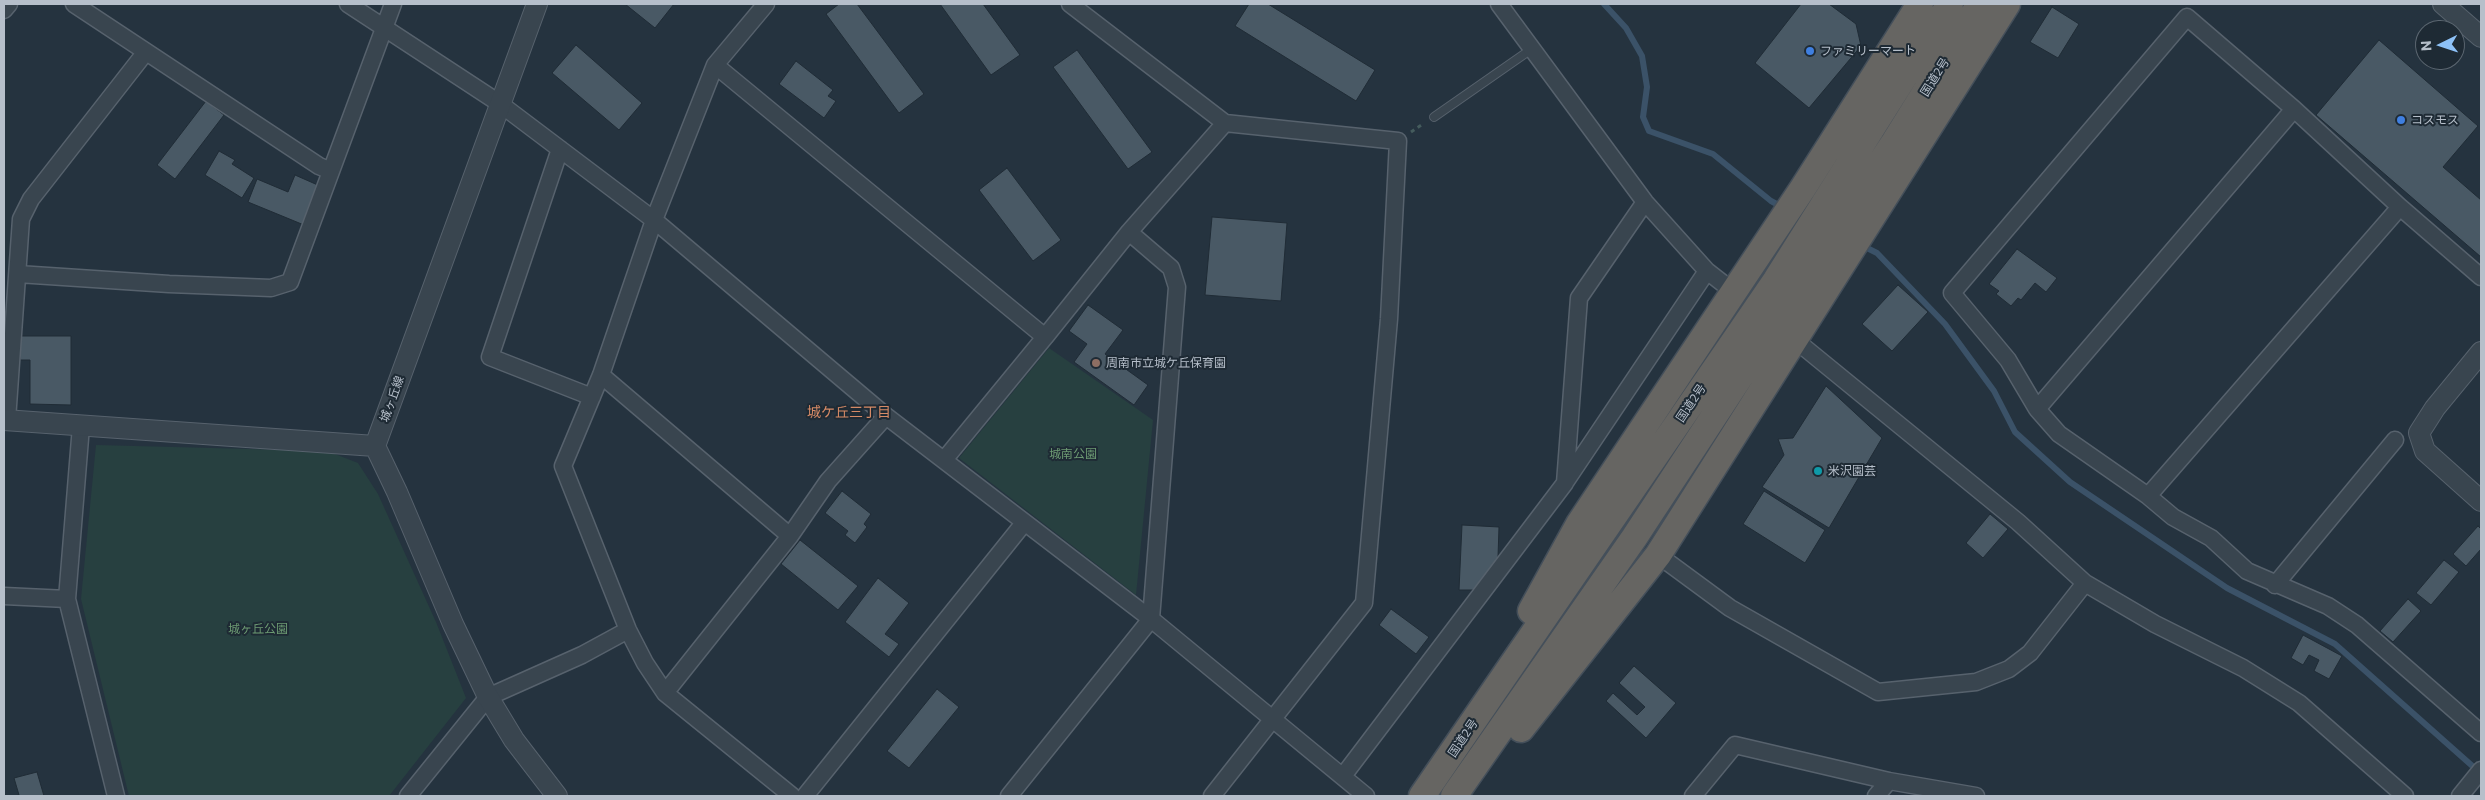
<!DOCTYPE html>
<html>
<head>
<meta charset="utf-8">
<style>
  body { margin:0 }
  #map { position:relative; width:2485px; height:800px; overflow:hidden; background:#25333f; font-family:Commissioner,sans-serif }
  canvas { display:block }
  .frame { position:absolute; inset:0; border:5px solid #b6bfca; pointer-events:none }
  .north { position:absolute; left:2415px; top:20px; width:50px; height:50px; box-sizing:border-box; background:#1e2a34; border:1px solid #5b6670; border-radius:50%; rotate:266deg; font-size:14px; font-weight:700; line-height:20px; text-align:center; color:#b6bfca }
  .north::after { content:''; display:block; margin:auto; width:18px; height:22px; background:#8dc1f7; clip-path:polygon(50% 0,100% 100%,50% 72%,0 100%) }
</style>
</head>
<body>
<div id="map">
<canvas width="2485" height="800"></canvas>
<div class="frame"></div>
<div class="north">N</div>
</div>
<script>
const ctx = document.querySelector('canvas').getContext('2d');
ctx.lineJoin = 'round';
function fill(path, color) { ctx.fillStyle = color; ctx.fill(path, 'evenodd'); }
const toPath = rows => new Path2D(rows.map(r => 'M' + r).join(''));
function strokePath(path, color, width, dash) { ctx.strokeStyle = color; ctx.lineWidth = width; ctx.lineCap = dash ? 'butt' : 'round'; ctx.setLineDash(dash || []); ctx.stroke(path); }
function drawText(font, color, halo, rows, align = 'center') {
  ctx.font = font + ' Commissioner,"Noto Sans JP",sans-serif'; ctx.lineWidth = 4; ctx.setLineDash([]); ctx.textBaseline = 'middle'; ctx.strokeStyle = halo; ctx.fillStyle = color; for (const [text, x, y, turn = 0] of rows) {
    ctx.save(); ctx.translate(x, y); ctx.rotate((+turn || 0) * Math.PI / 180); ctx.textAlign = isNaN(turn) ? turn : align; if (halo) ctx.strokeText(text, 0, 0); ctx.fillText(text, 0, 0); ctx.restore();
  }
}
fill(toPath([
  [1049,348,1153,420,1136,595,959,458],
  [96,445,327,451,358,463,378,494,436,622,466,698,389,796,129,796,81,599]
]), '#274040');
strokePath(toPath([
  [1604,4,1626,28,1642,56,1647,87,1643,117,1649,131,1713,154,1771,201,1784,208],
  [1861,245,1877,253,1945,324,1994,391,2015,432,2070,482,2227,588,2335,644,2478,771]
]), '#3b5268', 6);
const building = toPath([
  [625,4,674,4,655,28,625,4],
  [839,4,857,4,924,94,899,113,826,14,839,4],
  [940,4,983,4,1020,55,991,75,940,4],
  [1249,4,1268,4,1375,70,1356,101,1235,26,1249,4],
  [1801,4,1829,4,1856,24,1861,46,1809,108,1755,63,1801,4],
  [2052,7,2079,24,2058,58,2030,42,2052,7],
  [2379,40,2478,126,2443,167,2481,200,2481,257,2316,115,2379,40],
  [576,45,642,103,619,130,552,73,576,45],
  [1077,50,1152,152,1128,169,1053,67,1077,50],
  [796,61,833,90,828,96,836,101,824,118,779,84,796,61],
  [206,101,224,115,175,179,157,165,206,101],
  [219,151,235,160,232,164,254,178,242,198,205,175,219,151],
  [1007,168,1061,240,1033,261,979,190,1007,168],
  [295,175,320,186,304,225,248,202,257,179,288,192,295,175],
  [1212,217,1287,223,1281,301,1205,295,1212,217],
  [2017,249,2057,278,2046,292,2035,283,2021,300,2018,298,2011,306,1996,294,1999,291,1989,284,2017,249],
  [1898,285,1928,312,1892,351,1862,324,1898,285],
  [1088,305,1123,330,1105,354,1148,385,1134,405,1074,362,1087,344,1069,331,1088,305],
  [20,336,71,336,71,405,30,404,30,360,20,360,20,336],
  [1826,386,1882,438,1829,528,1762,487,1784,455,1778,439,1793,438,1826,386],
  [842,491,871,514,864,524,867,527,855,543,845,535,848,531,825,513,842,491],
  [1764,491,1825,530,1805,563,1743,524,1764,491],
  [1990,514,2008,529,1983,558,1966,543,1990,514],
  [1462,525,1499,527,1498,557,1474,590,1459,590,1462,525],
  [2478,526,2481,529,2481,549,2466,566,2453,554,2478,526],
  [800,540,858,586,838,610,781,564,800,540],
  [2444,560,2459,572,2431,605,2416,593,2444,560],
  [878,578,909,603,885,634,899,644,889,657,845,622,878,578],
  [2408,599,2421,611,2393,642,2380,631,2408,599],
  [1391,609,1429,637,1416,654,1379,625,1391,609],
  [2303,635,2342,656,2329,679,2314,671,2319,660,2309,655,2303,665,2291,658,2303,635],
  [1634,666,1676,703,1646,738,1606,701,1613,693,1637,715,1645,707,1619,683,1634,666],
  [937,689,959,707,909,768,887,751,937,689],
  [37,772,44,796,14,796,19,795,14,778,37,772]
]);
fill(building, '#495965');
strokePath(building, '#202c36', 1);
const service = toPath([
  [1434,117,1533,48]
]);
const minor = toPath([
  [74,4,319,166,331,171],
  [348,4,499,103,654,220,886,416,1151,619,1366,796],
  [766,4,715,65,654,220,601,375,563,466,628,630,645,663,665,693,792,796],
  [1070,4,1225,123,1398,141,1389,319,1364,603,1212,796],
  [1499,4,1645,202,1707,271,1734,292],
  [4,10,9,4],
  [715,65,1045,337,1129,232,1225,123],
  [2294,109,2037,409,2059,434,2148,496,2173,517,2211,538,2247,571,2328,606,2357,625,2481,733],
  [560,149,490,357,592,397],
  [18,274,169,284,271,288,290,282,393,4],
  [1794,339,2018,522,2085,583,2155,624,2243,668,2299,703,2405,796],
  [601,375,790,536],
  [2037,409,2008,360,1952,293,2187,17,2294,109,2400,207,2481,277],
  [7,420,21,219,31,199,145,53],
  [81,426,67,599,116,796],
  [944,460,1045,337],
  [1566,481,1707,271],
  [2148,496,2400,207],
  [1658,555,1730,608,1878,692,1976,682,2009,669,2030,653,2085,583],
  [2275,585,2395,440],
  [4,596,67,599],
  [665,693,790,536,828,481,886,416],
  [1343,776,1565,483,1579,298,1645,202],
  [408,796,488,697,582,655,628,630],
  [805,796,1024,523],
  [1009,796,1151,619,1177,287,1171,268,1129,232],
  [1693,796,1735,745,1889,781,1976,796],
  [1876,796,1889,781],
  [2460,796,2481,770]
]);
const tertiary = toPath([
  [2443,4,2481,37],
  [2481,352,2435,408,2419,433,2425,451,2481,501],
  [4,420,375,446],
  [375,446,537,4],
  [375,446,397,492,453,624,488,697,514,740,557,796]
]);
const trunk = toPath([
  [1531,611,1579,524,1803,188,1920,4],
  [1521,729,1658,555,2007,4],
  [1422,796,1776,280,1950,4],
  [1454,796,1634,538,1893,144,1980,4]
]);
strokePath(service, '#57626d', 10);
strokePath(minor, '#57626d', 19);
strokePath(tertiary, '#57626d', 22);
strokePath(trunk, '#444f5a', 29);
strokePath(toPath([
  [1411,132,1423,124]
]), '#455c5d', 3, [4, 4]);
strokePath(service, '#39454f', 8);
strokePath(minor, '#39454f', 16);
strokePath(tertiary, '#39454f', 20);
strokePath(trunk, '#666562', 26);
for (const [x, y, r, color] of [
  [1810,51,5,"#3f7fe0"],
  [2401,120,5,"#3f7fe0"],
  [1096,363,5,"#8d6e63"],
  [1818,471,5,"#0f9aa8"]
]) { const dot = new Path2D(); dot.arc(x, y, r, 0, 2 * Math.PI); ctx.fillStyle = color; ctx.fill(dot); strokePath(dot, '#1e2a34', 2); }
drawText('12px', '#b6bfca', '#1e2a34', [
  ["ファミリーマート",1820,51],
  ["コスモス",2411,120],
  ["周南市立城ケ丘保育園",1106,363],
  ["米沢園芸",1828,471]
], 'left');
drawText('12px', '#b6bfca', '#1e2a34', [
  ["国道2号",1935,77,-58],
  ["城ヶ丘線",392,399,-70],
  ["国道2号",1691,403,-56],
  ["国道2号",1463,738,-56]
]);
drawText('12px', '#6d9b73', '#1e2a34', [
  ["城南公園",1073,454],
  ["城ヶ丘公園",258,629]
]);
drawText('14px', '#d58a66', '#1e2a34', [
  ["城ケ丘三丁目",849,412]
]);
</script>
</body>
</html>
